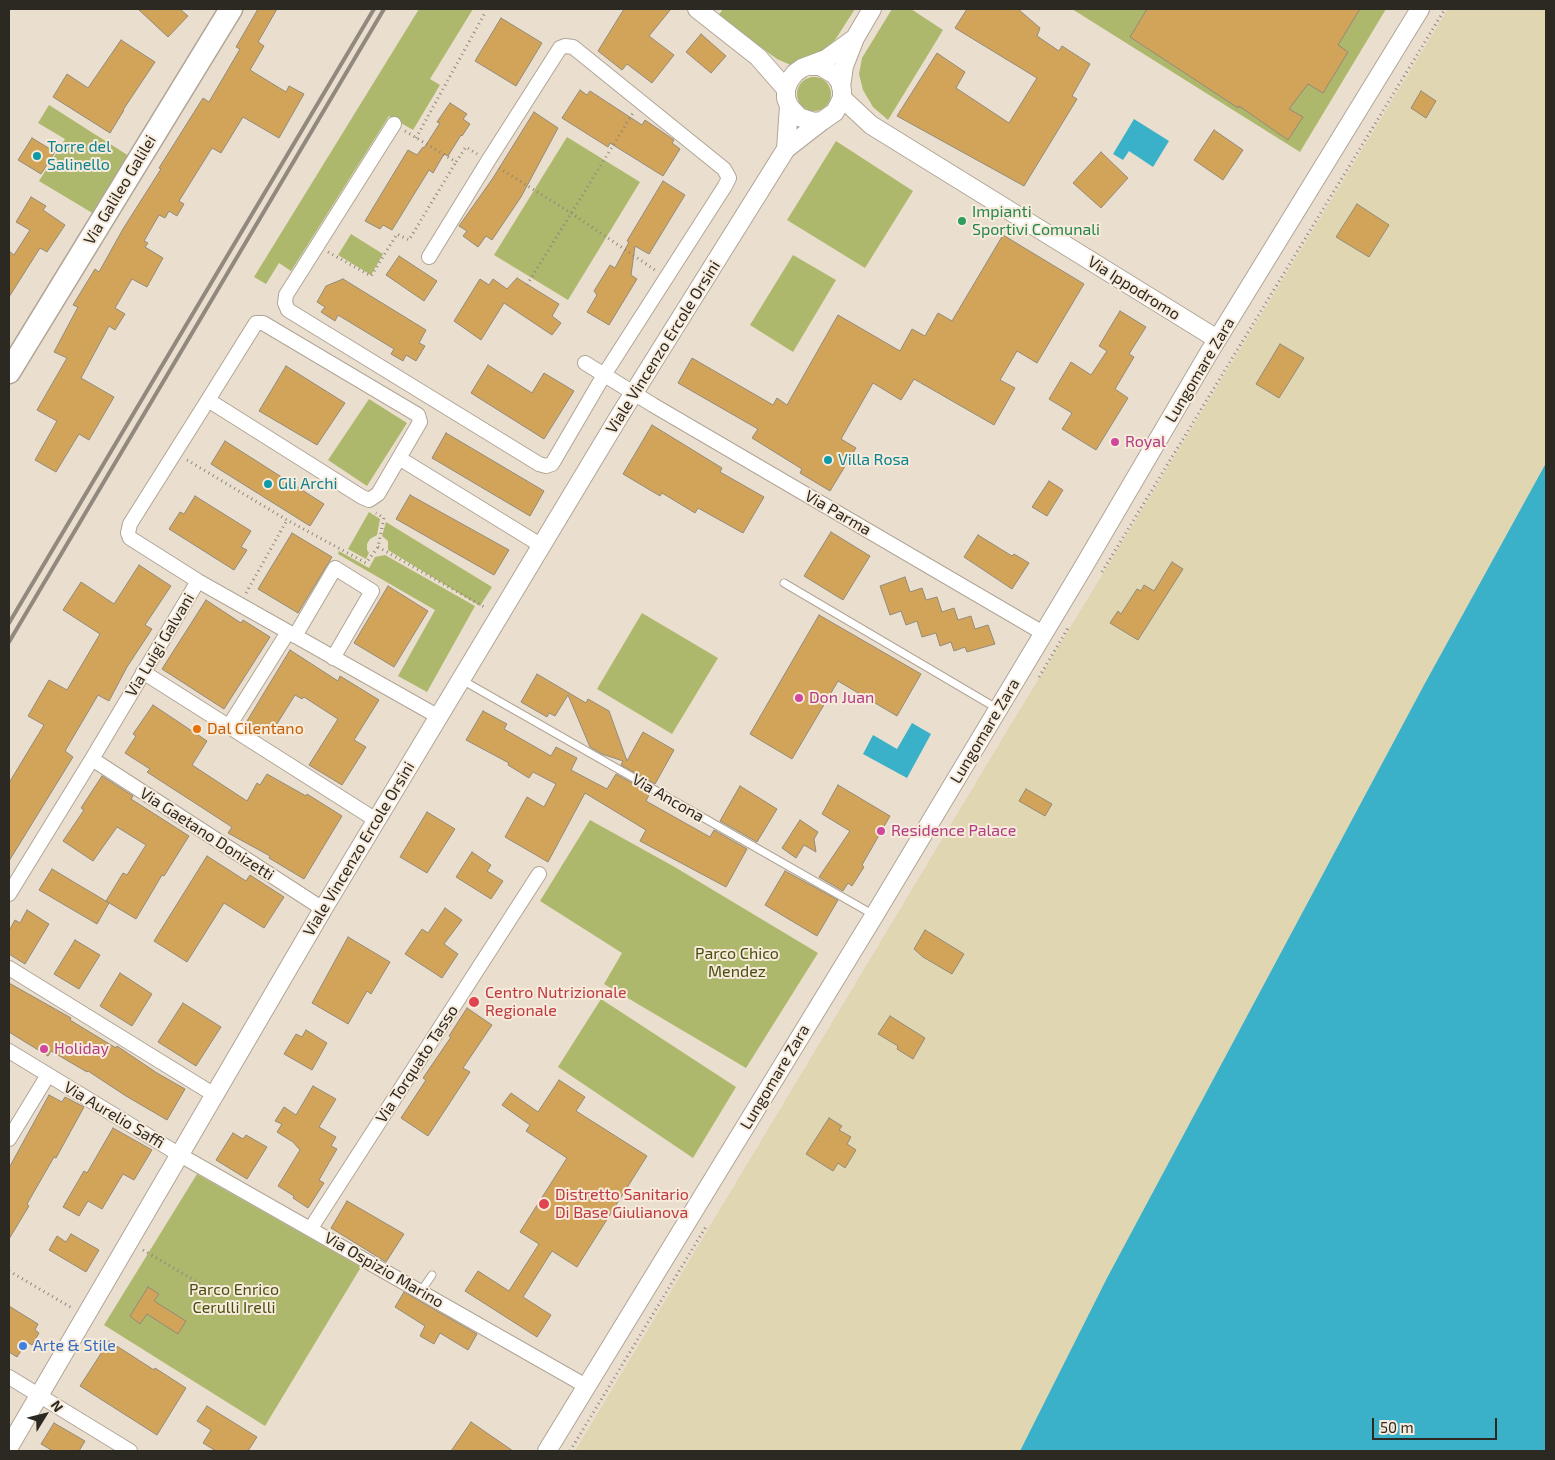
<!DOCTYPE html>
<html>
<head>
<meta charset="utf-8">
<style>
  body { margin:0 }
  #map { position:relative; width:1555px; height:1460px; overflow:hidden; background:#eadece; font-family:"Exo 2",sans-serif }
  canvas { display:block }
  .frame { position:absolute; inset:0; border:10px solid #2c2822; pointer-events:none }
  .north { position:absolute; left:20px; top:1390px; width:50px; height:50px; -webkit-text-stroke:4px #f7ebdb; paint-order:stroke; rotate:54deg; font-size:14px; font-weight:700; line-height:20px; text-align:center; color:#2c2822 }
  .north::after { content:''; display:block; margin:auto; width:18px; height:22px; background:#2c2822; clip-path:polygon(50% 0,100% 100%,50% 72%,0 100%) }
  .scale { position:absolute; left:1372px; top:1418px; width:125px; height:22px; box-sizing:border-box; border:2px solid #2c2822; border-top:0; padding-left:6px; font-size:15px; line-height:18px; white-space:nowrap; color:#2c2822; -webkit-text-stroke:4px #f7ebdb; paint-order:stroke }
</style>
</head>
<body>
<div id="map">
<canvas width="1555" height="1460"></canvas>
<div class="frame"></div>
<div class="north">N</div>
<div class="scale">50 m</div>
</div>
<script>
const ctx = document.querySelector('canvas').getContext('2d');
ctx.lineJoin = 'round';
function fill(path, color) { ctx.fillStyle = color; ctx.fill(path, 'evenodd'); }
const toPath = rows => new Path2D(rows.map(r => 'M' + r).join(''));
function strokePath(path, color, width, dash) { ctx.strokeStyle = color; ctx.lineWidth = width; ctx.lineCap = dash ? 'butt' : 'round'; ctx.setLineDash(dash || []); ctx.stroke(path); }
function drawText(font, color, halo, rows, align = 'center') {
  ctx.font = font + ' "Exo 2",sans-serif'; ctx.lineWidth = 4; ctx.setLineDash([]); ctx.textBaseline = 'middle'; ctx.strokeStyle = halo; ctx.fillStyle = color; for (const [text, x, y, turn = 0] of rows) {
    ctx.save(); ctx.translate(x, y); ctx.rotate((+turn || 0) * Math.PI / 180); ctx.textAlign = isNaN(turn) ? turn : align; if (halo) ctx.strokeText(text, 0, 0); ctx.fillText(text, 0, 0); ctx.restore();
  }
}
fill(toPath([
  [419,9,473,9,430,79,440,85,413,130,389,116,291,271,279,263,266,284,254,277],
  [723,9,855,9,835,40,813,60,793,66,777,59,718,16],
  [892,9,911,9,943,30,888,120,873,107,863,90,859,74,862,58],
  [1072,9,1386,9,1300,152],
  '797 94a17 17 0 1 1 34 0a17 17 0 1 1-34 0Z',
  [49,105,129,156,94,214,39,181,65,139,38,123],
  [567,137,640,182,568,300,494,255],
  [836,141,913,191,865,268,787,220],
  [351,234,383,254,371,275,338,255],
  [793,255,836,280,793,352,750,325],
  [369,399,407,423,367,486,328,460],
  [369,512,380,519,377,535,370,539,367,544,367,550,369,553,366,559,348,549],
  [386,522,492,587,480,606,388,550,388,541,382,536],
  [339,551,369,568,375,557,385,555,475,606,427,692,398,676,435,610,338,554],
  [642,613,718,658,672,734,597,689],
  [590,820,673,866,818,953,746,1068,604,984,622,953,540,901],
  [601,999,736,1087,693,1158,558,1067],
  [197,1174,361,1267,265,1426,104,1325]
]), '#aeb86d');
fill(toPath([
  [1448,9,1546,9,1546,463,1424,685,1107,1278,1020,1451,575,1451,1016,716]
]), '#e0d6b1');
fill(toPath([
  [1134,119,1169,141,1153,167,1129,151,1123,160,1113,154],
  [1546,463,1546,1451,1020,1451,1107,1278,1424,685],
  [912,723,931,734,907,778,863,754,873,735,897,749]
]), '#3ab1c8');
const building = toPath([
  [138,9,180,9,188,16,168,37,138,9],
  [258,9,277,9,258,42,264,46,250,70,286,92,289,86,304,94,279,138,243,117,221,153,212,148,179,201,184,204,177,216,169,211,165,218,159,215,144,241,148,243,145,247,163,258,147,287,132,279,115,308,125,314,115,330,109,326,81,378,114,397,89,440,79,434,56,472,35,460,57,421,37,410,67,358,54,352,78,307,73,305,95,269,99,272,123,229,161,169,159,168,203,98,209,102,240,49,236,47,258,9],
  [624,9,671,9,649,36,674,55,652,83,627,64,622,70,598,51,624,9],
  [967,9,1018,9,1040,28,1037,36,1059,51,1062,46,1090,64,1072,96,1077,99,1024,186,897,116,937,53,965,72,956,88,1009,123,1037,78,955,28,967,9],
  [1147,9,1360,9,1338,45,1348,52,1323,93,1308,84,1289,109,1303,117,1288,140,1239,106,1238,108,1130,37,1147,9],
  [501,18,542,43,516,86,475,61,501,18],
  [701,34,726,56,711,73,686,52,701,34],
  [121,40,155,62,123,110,124,110,110,133,53,97,67,74,88,88,121,40],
  [580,90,587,95,590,91,642,125,645,120,674,140,672,143,680,149,663,176,610,143,608,147,562,118,580,90],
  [1421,91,1436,101,1426,118,1411,108,1421,91],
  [450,103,467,114,463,119,470,124,462,136,461,135,448,156,444,154,433,173,429,170,392,230,383,225,380,229,365,221,408,150,417,155,423,147,424,148,440,123,437,122,450,103],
  [534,112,558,128,521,197,492,240,486,236,478,247,463,236,467,231,459,226,493,178,534,112],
  [1214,130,1243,150,1223,180,1194,160,1214,130],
  [32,138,55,152,41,174,18,160,32,138],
  [1101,152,1128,178,1101,208,1073,183,1101,152],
  [663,181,685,195,649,254,635,246,631,275,637,279,609,325,587,312,597,295,594,291,610,265,615,268,629,242,627,241,663,181],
  [31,197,46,206,43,210,65,225,47,252,40,248,9,297,9,251,14,255,30,230,16,222,31,197],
  [1357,204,1389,225,1369,257,1336,237,1357,204],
  [1003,235,1084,284,1037,363,1017,351,1000,380,1015,388,994,425,914,379,901,400,873,383,841,439,856,448,830,491,800,473,802,469,752,438,758,429,678,383,692,358,773,405,777,398,787,405,838,315,900,351,912,329,925,336,938,313,952,321,1003,235],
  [399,256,437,281,424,301,386,275,399,256],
  [517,278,559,304,552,316,561,323,552,335,504,303,481,340,454,321,480,279,489,285,493,279,507,289,517,278],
  [343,279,426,330,419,343,425,346,416,361,406,355,403,361,391,354,394,349,338,315,335,321,321,312,325,307,317,302,326,286,343,279],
  [1120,311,1146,327,1129,354,1134,357,1115,389,1128,398,1096,450,1062,429,1072,413,1049,399,1071,362,1091,375,1107,351,1099,346,1120,311],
  [1280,344,1304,358,1279,398,1256,384,1280,344],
  [488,365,532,393,544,373,574,391,544,439,471,393,488,365],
  [286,366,345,403,317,445,259,411,286,366],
  [652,425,722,468,720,472,764,497,743,533,698,508,695,513,662,493,660,496,623,474,652,425],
  [446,433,544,491,530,516,432,458,446,433],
  [225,441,324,504,310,526,211,464,225,441],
  [1049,481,1063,490,1047,516,1032,507,1049,481],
  [410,495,509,550,494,575,396,519,410,495],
  [195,496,251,531,241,547,247,550,234,570,169,529,180,512,184,514,195,496],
  [831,532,870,556,843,600,804,576,831,532],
  [292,533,332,557,298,613,258,589,292,533],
  [978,535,1012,556,1014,554,1029,563,1012,589,964,557,978,535],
  [1172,562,1183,569,1138,640,1110,623,1118,611,1121,614,1137,589,1141,591,1144,585,1154,591,1172,562],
  [139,565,171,586,145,625,152,629,127,667,109,701,98,695,65,751,73,757,9,861,9,783,44,725,28,716,49,680,67,690,100,634,63,610,81,582,114,604,139,565],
  [905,577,910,592,922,588,926,600,937,597,942,612,954,608,958,620,971,616,975,629,988,625,995,644,967,652,965,647,954,651,951,642,940,646,936,633,922,637,917,621,906,625,901,611,890,615,880,586,905,577],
  [388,586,428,611,394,667,354,643,388,586],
  [206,600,241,623,243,620,270,637,224,709,162,669,206,600],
  [819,615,921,674,897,716,838,681,792,759,750,734,819,615],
  [290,650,338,681,340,676,379,700,354,740,366,747,342,785,309,765,338,719,304,697,302,699,295,695,270,735,247,721,290,650],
  [537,674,586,703,588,699,609,711,627,761,643,732,674,750,655,784,621,765,623,761,602,754,590,747,568,695,555,716,549,713,547,717,521,702,537,674],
  [153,705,207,741,192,765,247,801,257,783,260,785,267,774,306,796,307,794,342,816,304,879,269,858,270,856,228,833,232,827,147,772,150,769,125,753,136,736,133,734,153,705],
  [483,711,507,724,504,729,551,756,556,747,577,758,571,770,607,789,616,774,650,793,646,801,710,837,714,830,747,849,726,887,640,841,646,830,585,793,548,862,505,837,527,797,544,807,556,784,533,772,529,778,508,765,509,763,466,740,483,711],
  [102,776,133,796,131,799,189,836,164,876,162,875,136,919,106,901,123,873,127,875,146,845,117,827,93,861,63,841,84,810,81,808,102,776],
  [838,785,890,816,862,865,864,867,852,886,848,883,843,891,819,877,850,831,822,814,838,785],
  [740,786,777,809,757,842,720,821,740,786],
  [1026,789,1052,804,1045,816,1019,801,1026,789],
  [427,812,455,829,427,873,400,857,427,812],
  [800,820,818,832,814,839,816,852,804,845,796,858,782,848,800,820],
  [472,852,491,865,487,871,503,881,491,899,456,877,472,852],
  [207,856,246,881,250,875,284,897,264,928,224,903,187,962,154,941,207,856],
  [52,869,109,903,97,924,39,890,52,869],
  [785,871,838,900,817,936,765,905,785,871],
  [445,908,462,920,444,944,458,954,442,978,405,954,422,929,428,933,445,908],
  [27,910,49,924,25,964,9,954,9,931,15,920,20,923,27,910],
  [925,930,964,954,952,974,923,957,914,949,925,930],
  [348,937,390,962,371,994,367,991,348,1024,312,1003,348,937],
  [75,940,100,955,79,989,54,974,75,940],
  [120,973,152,994,132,1026,100,1006,120,973],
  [9,983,71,1018,70,1020,116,1048,117,1046,157,1073,185,1089,167,1120,126,1096,88,1071,87,1072,51,1051,48,1056,9,1032,9,983],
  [183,1003,221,1027,196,1066,158,1042,183,1003],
  [467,1008,492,1025,463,1068,470,1072,428,1136,401,1118,426,1080,423,1078,451,1037,449,1036,467,1008],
  [890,1016,925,1038,913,1059,897,1049,898,1046,878,1034,890,1016],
  [306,1030,327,1043,312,1070,284,1054,296,1034,302,1037,306,1030],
  [559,1080,585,1097,576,1111,647,1156,577,1267,552,1251,523,1297,551,1315,537,1337,465,1291,478,1271,509,1291,539,1244,520,1232,567,1158,526,1131,530,1125,502,1105,511,1093,538,1112,559,1080],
  [313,1086,336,1099,319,1127,336,1137,331,1146,337,1149,319,1180,324,1183,308,1208,293,1198,294,1196,278,1186,300,1150,293,1142,277,1132,282,1124,275,1121,284,1107,296,1115,313,1086],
  [49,1095,62,1102,65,1097,84,1107,56,1158,54,1157,27,1204,29,1206,9,1239,9,1168,49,1095],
  [829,1118,842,1126,839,1130,851,1137,847,1144,856,1150,845,1168,838,1163,833,1171,806,1154,829,1118],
  [113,1128,152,1150,134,1180,123,1174,102,1209,88,1201,79,1216,63,1207,84,1171,87,1173,113,1128],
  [233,1133,243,1139,246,1135,267,1147,247,1179,216,1160,233,1133],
  [347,1201,404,1234,386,1262,331,1228,347,1201],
  [71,1234,99,1250,86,1272,49,1250,57,1236,66,1242,71,1234],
  [148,1287,159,1294,154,1301,186,1321,178,1334,147,1314,140,1324,130,1316,148,1287],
  [404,1292,477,1334,468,1350,440,1333,434,1344,420,1336,425,1326,395,1307,404,1292],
  [9,1306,38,1324,35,1330,39,1333,32,1345,27,1342,17,1357,9,1352,9,1306],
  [109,1341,154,1370,155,1368,186,1388,157,1435,80,1386,109,1341],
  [207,1406,257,1437,248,1451,216,1451,203,1443,211,1430,197,1421,207,1406],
  [471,1422,513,1451,451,1451,471,1422],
  [54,1423,85,1441,79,1451,53,1451,41,1444,54,1423]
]);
fill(building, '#d1a459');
strokePath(building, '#938a7a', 1);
const service = toPath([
  [784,583,998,709],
  [462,680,874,915],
  [421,1291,432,1275]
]);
const minor = toPath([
  [394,124,286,295,285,303,288,310,539,464,546,466,552,464,604,375,725,186,729,178,724,169,573,47,565,46,560,48,488,161,429,257],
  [256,323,263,323,418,415,420,422,378,494,369,500,362,497,208,400,256,323],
  [585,363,653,405,1043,633],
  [208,400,130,524,128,533,130,538,198,581,439,717],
  [399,458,542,546],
  [295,636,335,568,372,591,333,658],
  [143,672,376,820],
  [229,726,288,632],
  [92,759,323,909],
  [9,894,92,759,198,581],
  [9,968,213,1094],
  [9,1051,180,1155,586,1386],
  [9,1139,48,1075],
  [311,1228,539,874],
  [9,1377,130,1451]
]);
const tertiary = toPath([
  [697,9,758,57,786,89],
  [811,66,820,66,835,75,840,82,842,90,842,98,835,112,822,121,814,122,799,117,789,106,786,98,786,89,789,81,795,73,802,68,826,59,855,38],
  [841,87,844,66,855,38,872,9],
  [842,98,871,125,1217,339],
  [786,149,789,106],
  [9,1447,323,909,620,415,786,149,822,121],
  [547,1451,874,916,1081,571,1207,356,1420,9]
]);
const primary = toPath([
  [9,372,231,9]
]);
strokePath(service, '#b0a596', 9);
strokePath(minor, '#b0a596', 16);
strokePath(tertiary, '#b0a596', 20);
strokePath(primary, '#b0a596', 25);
strokePath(toPath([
  [405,131,456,162,466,147,477,154],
  [416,138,486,11],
  [499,168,571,213,655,270],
  [328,252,371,276,397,234,409,240,456,162],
  [527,285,633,113],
  [187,460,287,520,366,563,378,547,384,518,376,513],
  [378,547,486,608],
  [1102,572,1445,9],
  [246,593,287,520],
  [1039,677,1068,628],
  [143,1250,224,1298],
  [9,1271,72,1308],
  [570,1451,707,1225]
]), '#8f877c', 3, [1, 4]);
strokePath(service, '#fff', 7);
strokePath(minor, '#fff', 14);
strokePath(tertiary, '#fff', 18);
strokePath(primary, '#fff', 22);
strokePath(toPath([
  [9,623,374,9],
  [9,642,384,9]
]), '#91897e', 4);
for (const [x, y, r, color] of [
  [37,156,5,"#0f9aa8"],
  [962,221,5,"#2e9e5b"],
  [1115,442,5,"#d1479c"],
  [828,460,5,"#0f9aa8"],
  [268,484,5,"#0f9aa8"],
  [799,698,5,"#d1479c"],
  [197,729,5,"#e8710a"],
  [881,831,5,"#d1479c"],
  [474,1002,6,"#e0444e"],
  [44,1049,5,"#d1479c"],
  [544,1204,6,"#e0444e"],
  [23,1346,5,"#3f7fe0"]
]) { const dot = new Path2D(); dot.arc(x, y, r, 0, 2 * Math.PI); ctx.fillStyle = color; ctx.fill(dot); strokePath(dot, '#f7ebdb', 2); }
drawText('16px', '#0d838f', '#f7ebdb', [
  ["Torre del",47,147],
  ["Salinello",47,165],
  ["Villa Rosa",838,460],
  ["Gli Archi",278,484]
], 'left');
drawText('16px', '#2c2822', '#f7ebdb', [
  ["Via Galileo Galilei",120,190,-59],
  ["Via Ippodromo",1134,288,32],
  ["Viale Vincenzo Ercole Orsini",663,347,-58],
  ["Lungomare Zara",1200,370,-59],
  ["Via Parma",838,513,30],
  ["Via Luigi Galvani",160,645,-59],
  ["Lungomare Zara",985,731,-59],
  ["Via Ancona",668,798,30],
  ["Via Gaetano Donizetti",207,834,33],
  ["Viale Vincenzo Ercole Orsini",359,849,-59],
  ["Via Torquato Tasso",417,1064,-57],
  ["Lungomare Zara",775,1077,-59],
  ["Via Aurelio Saffi",114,1115,31],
  ["Via Ospizio Marino",384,1270,30]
]);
drawText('16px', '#27864d', '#f7ebdb', [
  ["Impianti",972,212],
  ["Sportivi Comunali",972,230]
], 'left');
drawText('16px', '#b23c85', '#f7ebdb', [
  ["Royal",1125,442],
  ["Don Juan",809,698],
  ["Residence Palace",891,831],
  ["Holiday",54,1049]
], 'left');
drawText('16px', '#c56008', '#f7ebdb', [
  ["Dal Cilentano",207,729]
], 'left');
drawText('16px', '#484e10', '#f7ebdb', [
  ["Parco Chico",737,954],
  ["Mendez",737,972],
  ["Parco Enrico",234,1290],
  ["Cerulli Irelli",234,1308]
]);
drawText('16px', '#be3a42', '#f7ebdb', [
  ["Centro Nutrizionale",485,993],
  ["Regionale",485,1011],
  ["Distretto Sanitario",555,1195],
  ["Di Base Giulianova",555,1213]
], 'left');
drawText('16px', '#366cbe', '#f7ebdb', [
  ["Arte & Stile",33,1346]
], 'left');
</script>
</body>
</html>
